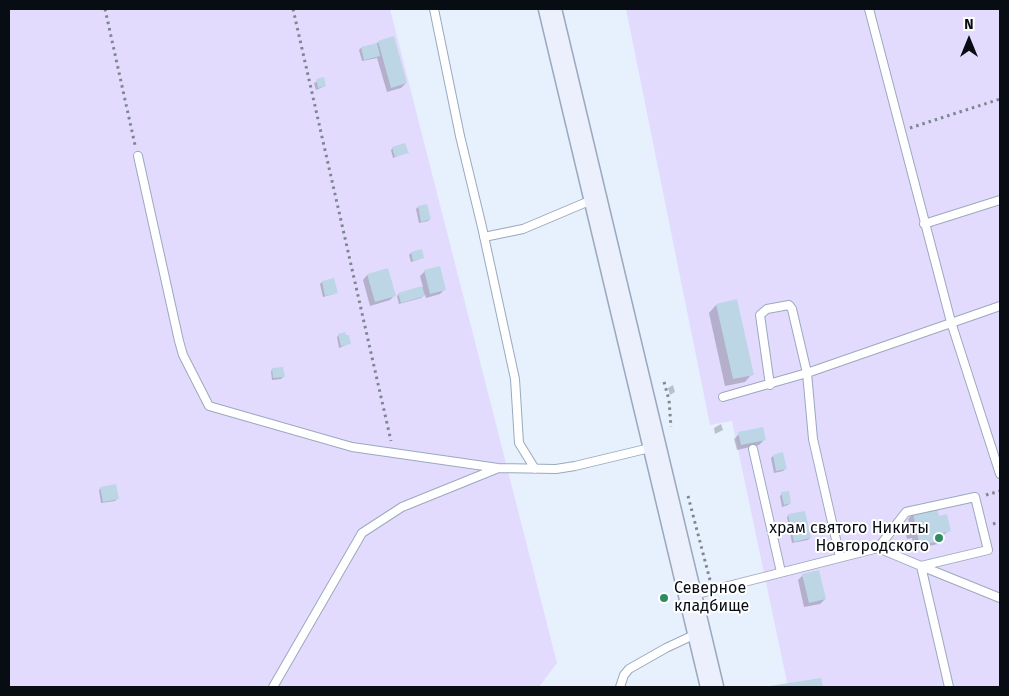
<!DOCTYPE html>
<html>
<head>
<meta charset="utf-8">
<style>
  body { margin:0 }
  #map { position:relative; width:1009px; height:696px; overflow:hidden; background:#e7f1fe; font-family:"Fira Sans",sans-serif }
  canvas { display:block }
  .frame { position:absolute; inset:0; border:10px solid #080d14; pointer-events:none }
  .north { position:absolute; left:944px; top:15px; width:50px; height:50px; -webkit-text-stroke:4px #fff; paint-order:stroke; rotate:0deg; font-size:14px; font-weight:700; line-height:20px; text-align:center; color:#080d14 }
  .north::after { content:''; display:block; margin:auto; width:18px; height:22px; background:#080d14; clip-path:polygon(50% 0,100% 100%,50% 72%,0 100%) }
</style>
</head>
<body>
<div id="map">
<canvas width="1009" height="696"></canvas>
<div class="frame"></div>
<div class="north">N</div>
</div>
<script>
const ctx = document.querySelector('canvas').getContext('2d');
ctx.lineJoin = 'round';
function fill(path, color) { ctx.fillStyle = color; ctx.fill(path, 'evenodd'); }
const toPath = rows => new Path2D(rows.map(r => 'M' + r).join(''));
function strokePath(path, color, width, dash) { ctx.strokeStyle = color; ctx.lineWidth = width; ctx.lineCap = dash ? 'butt' : 'round'; ctx.setLineDash(dash || []); ctx.stroke(path); }
function drawText(font, color, halo, rows, align = 'center') {
  ctx.font = font + ' "Fira Sans",sans-serif'; ctx.lineWidth = 4; ctx.setLineDash([]); ctx.textBaseline = 'middle'; ctx.strokeStyle = halo; ctx.fillStyle = color; for (const [text, x, y, turn = 0] of rows) {
    ctx.save(); ctx.translate(x, y); ctx.rotate((+turn || 0) * Math.PI / 180); ctx.textAlign = isNaN(turn) ? turn : align; if (halo) ctx.strokeText(text, 0, 0); ctx.fillText(text, 0, 0); ctx.restore();
  }
}
fill(toPath([
  [9,9,390,9,557,663,539,687,9,687],
  [626,9,1000,9,1000,687,788,687,732,421,710,425]
]), '#e2dbfe');
fill(toPath([
  [378,42,406,83,401,88,387,92,377,58,362,61,359,50,361,48,376,44],
  [323,79,325,86,316,90,314,83],
  [393,148,407,152,393,158,391,150],
  [418,207,430,219,428,221,419,223,416,209],
  [411,253,423,258,411,262,409,255],
  [425,271,445,289,440,294,426,298,425,294,421,298,399,304,397,296,399,294,423,287,420,276],
  [367,275,394,296,390,300,370,306,363,280],
  [322,282,336,292,334,294,323,297,320,284],
  [716,305,752,374,745,382,725,386,709,313],
  [339,335,350,343,339,348,337,337],
  [273,369,283,377,281,379,272,380,271,371],
  [673,385,675,392,670,395,668,388],
  [721,424,723,430,715,434,714,428],
  [739,434,764,440,759,445,737,450,734,439],
  [773,456,785,469,783,471,774,473,771,458],
  [101,488,117,499,115,501,101,503,99,490],
  [782,494,790,503,788,505,782,507,780,496],
  [913,514,938,517,950,530,942,536,943,540,938,544,915,549,912,538,907,539,905,530,910,526,908,519],
  [789,515,810,538,808,540,792,543,787,517],
  [802,576,825,599,820,604,804,607,798,580]
]), '#0003');
fill(toPath([
  [394,36,407,83,391,88,378,41],
  [377,43,380,56,364,60,361,47],
  [324,77,326,86,318,88,316,79],
  [405,143,409,153,395,157,392,147],
  [427,204,431,219,421,222,418,206],
  [422,249,424,258,413,261,411,252],
  [440,266,446,290,430,294,424,270],
  [388,268,396,296,375,302,367,274],
  [334,278,338,293,325,296,322,281],
  [422,286,425,296,401,303,398,293],
  [737,299,754,375,733,379,716,304],
  [345,332,346,335,349,335,351,344,341,346,338,334],
  [283,367,285,377,273,378,272,368],
  [763,427,766,440,741,445,738,432],
  [783,452,787,469,776,471,773,455],
  [116,484,119,499,103,502,100,487],
  [789,491,791,503,784,505,781,492],
  [937,507,939,516,947,514,951,531,943,533,945,540,920,545,917,534,912,535,910,524,915,523,913,513],
  [805,511,811,538,794,542,788,514],
  [819,570,826,599,809,603,802,574],
  [821,678,823,687,770,687,770,686]
]), '#bdd6e6');
const service = toPath([
  [434,9,460,136,482,227,515,379,519,443,535,469],
  [869,9,951,322,1000,474],
  [138,156,179,341,183,355,209,406,352,447,498,468,556,469,575,466,654,447],
  [924,224,1000,200],
  [484,237,523,229,594,199],
  [770,385,760,315,767,309,789,305,792,309,807,373,813,439,840,557],
  [723,397,807,373,1000,306],
  [753,449,781,572],
  [921,566,949,687],
  [921,566,1000,598],
  [693,595,878,548,906,512,975,497,988,550,921,566,878,548],
  [273,687,362,533,402,507,496,469],
  [620,687,624,675,629,669,666,648,698,633]
]);
const secondary = toPath([
  [550,9,712,687]
]);
strokePath(service, '#9aa9be', 10);
strokePath(secondary, '#9aa9be', 25);
strokePath(toPath([
  [105,9,135,145],
  [293,9,391,441],
  [910,128,1000,99],
  [664,382,669,400,671,427],
  [986,495,1000,491],
  [688,496,710,580],
  [993,524,1000,522]
]), '#7e8690', 3, [2.5, 4]);
strokePath(service, '#fff', 8);
strokePath(secondary, '#eceffc', 22);
for (const [x, y, r, color] of [
  [939,538,5,"#2f8b62"],
  [664,598,5,"#2f8b62"]
]) { const dot = new Path2D(); dot.arc(x, y, r, 0, 2 * Math.PI); ctx.fillStyle = color; ctx.fill(dot); strokePath(dot, '#fff', 2); }
drawText('16px', '#080d14', '#fff', [
  ["храм святого Никиты",929,529],
  ["Новгородского",929,547],
  ["Северное",674,589,"left"],
  ["кладбище",674,607,"left"]
], 'right');
</script>
</body>
</html>
